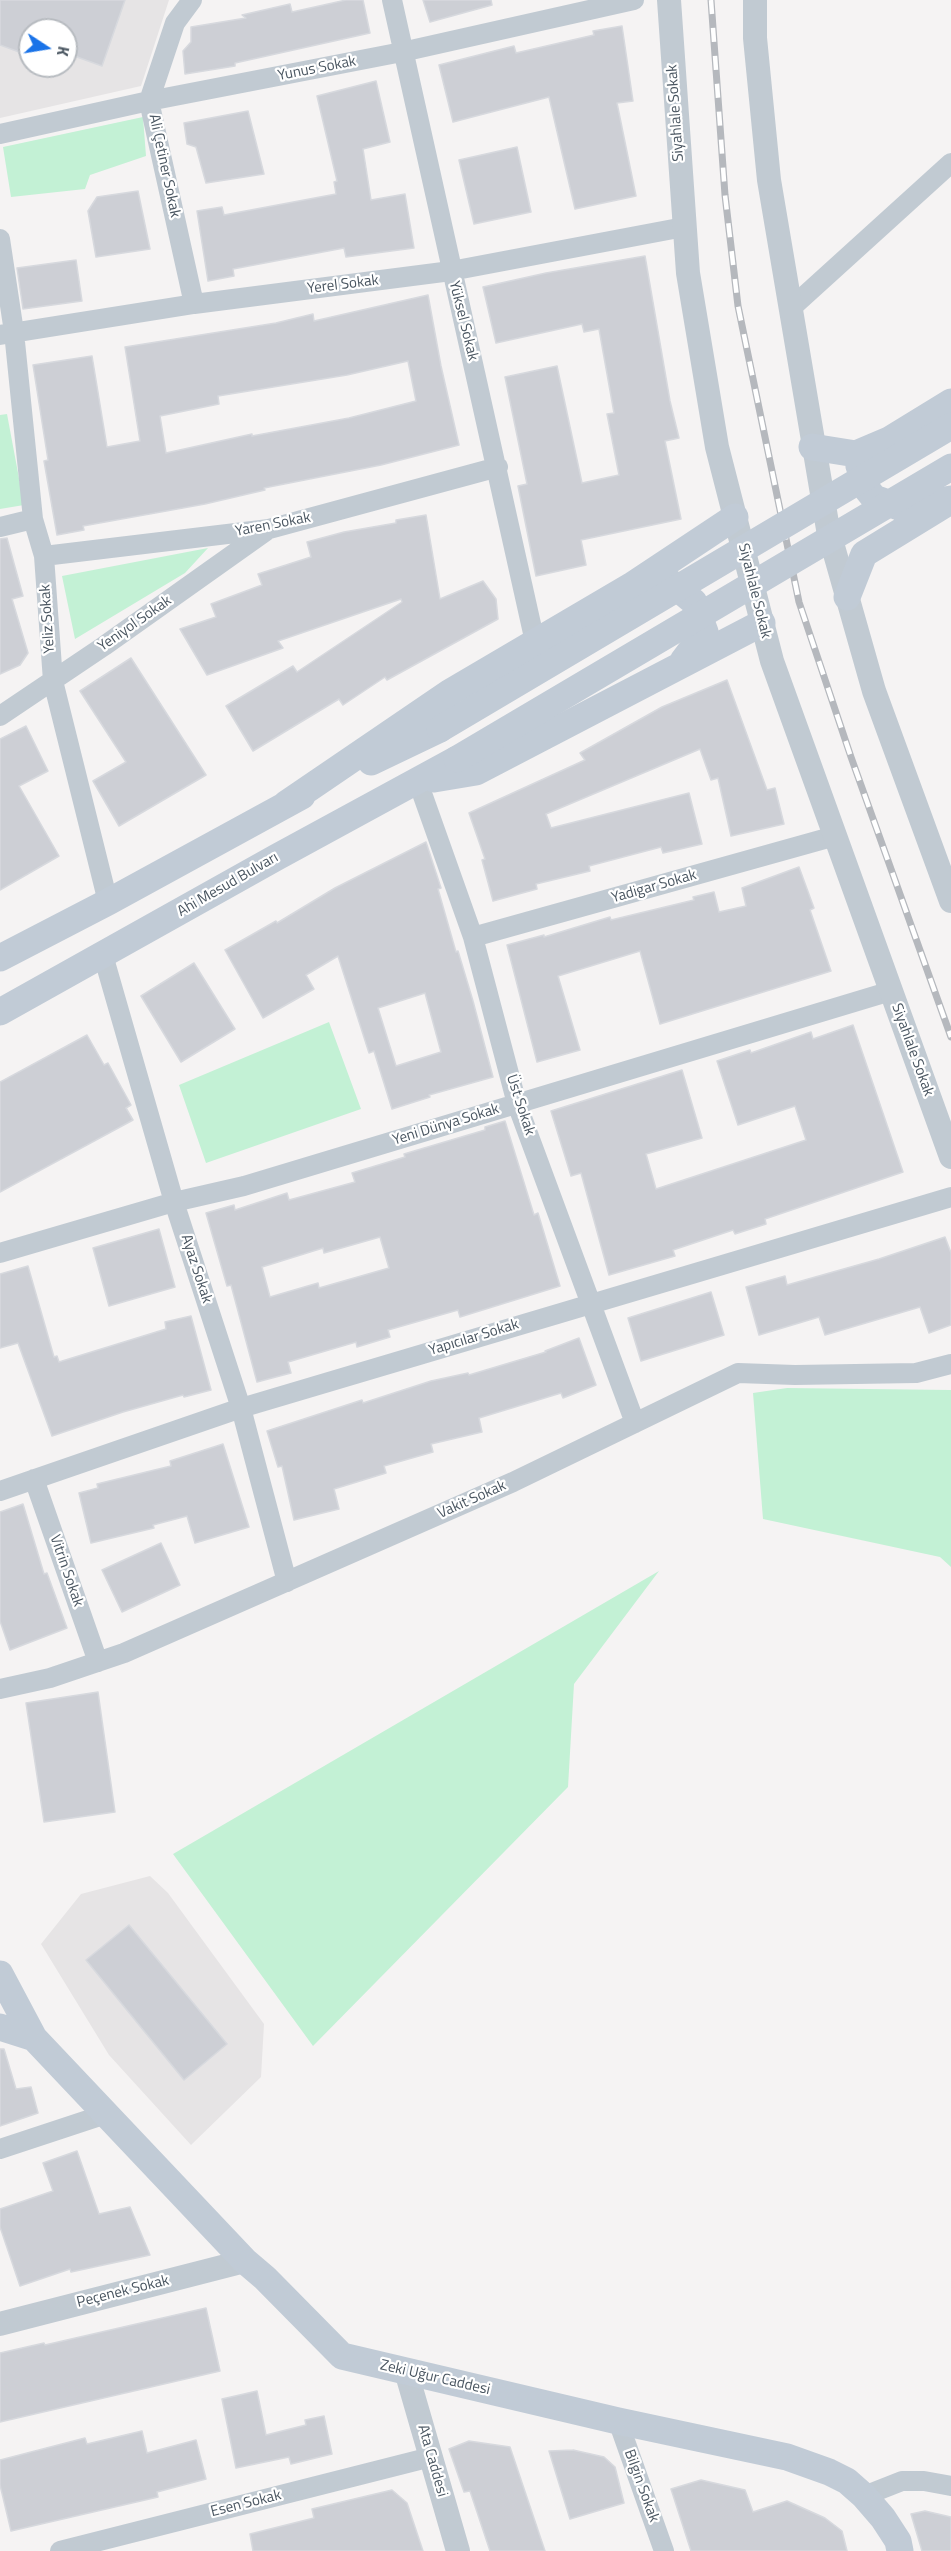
<!DOCTYPE html>
<html>
<head>
<meta charset="utf-8">
<style>
  body { margin:0 }
  #map { position:relative; width:951px; height:2551px; overflow:hidden; background:#f5f3f3; font-family:"Titillium Web",sans-serif }
  canvas { display:block }
  .north { position:absolute; left:18px; top:18px; width:60px; height:60px; box-sizing:border-box; background:#fff; border:2px solid #b7bbc0; border-radius:50%; rotate:102deg; font-size:16px; font-weight:700; line-height:24px; text-align:center; color:#4a5661 }
  .north::after { content:''; display:block; margin:auto; width:21px; height:27px; background:#1a73e8; clip-path:polygon(50% 0,100% 100%,50% 72%,0 100%) }
</style>
</head>
<body>
<div id="map">
<canvas width="951" height="2551"></canvas>
<div class="north">K</div>
</div>
<script>
const ctx = document.querySelector('canvas').getContext('2d');
ctx.lineJoin = 'round';
function fill(path, color) { ctx.fillStyle = color; ctx.fill(path, 'evenodd'); }
const toPath = rows => new Path2D(rows.map(r => 'M' + r).join(''));
function strokePath(path, color, width, dash) { ctx.strokeStyle = color; ctx.lineWidth = width; ctx.lineCap = dash ? 'butt' : 'round'; ctx.setLineDash(dash || []); ctx.stroke(path); }
function drawText(font, color, halo, rows, align = 'center') {
  ctx.font = font + ' "Titillium Web",sans-serif'; ctx.lineWidth = 4.5; ctx.setLineDash([]); ctx.textBaseline = 'middle'; ctx.strokeStyle = halo; ctx.fillStyle = color; for (const [text, x, y, turn = 0] of rows) {
    ctx.save(); ctx.translate(x, y); ctx.rotate((+turn || 0) * Math.PI / 180); ctx.textAlign = isNaN(turn) ? turn : align; if (halo) ctx.strokeText(text, 0, 0); ctx.fillText(text, 0, 0); ctx.restore();
  }
}
fill(toPath([
  [0,0,169,0,141,86,0,118],
  [30,30,66,30,66,66,30,66],
  [150,1876,168,1893,264,2024,261,2077,191,2145,109,2055,41,1944,81,1894]
]), '#e6e4e5');
fill(toPath([
  [143,117,146,156,90,175,85,189,11,197,3,147],
  [7,414,24,505,0,509,0,415],
  [208,548,185,573,75,639,62,576],
  [329,1022,361,1109,206,1163,179,1085],
  [787,1388,951,1390,951,1567,940,1557,763,1519,753,1393],
  [659,1571,574,1684,568,1787,313,2046,173,1854]
]), '#c3f1d5');
const building = toPath([
  [0,0,125,0,102,66,66,53,66,30,30,30,30,56,0,45,0,0],
  [346,0,363,0,370,33,235,63,235,66,185,74,183,51,191,42,191,27,246,18,242,15,290,4,292,12,346,0],
  [423,0,491,0,492,5,430,22,423,0],
  [622,26,633,101,617,103,636,196,575,209,549,97,453,122,439,65,514,46,516,53,594,35,593,31,622,26],
  [376,81,390,142,363,149,371,200,405,194,414,248,346,257,344,248,233,269,234,276,208,281,197,211,222,207,224,215,336,194,334,182,337,181,317,96,376,81],
  [248,111,264,174,206,183,196,147,187,144,184,123,248,111],
  [517,147,531,212,474,224,459,160,517,147],
  [138,191,150,249,96,257,88,211,97,197,138,191],
  [645,256,670,401,679,438,665,441,681,519,581,540,586,565,536,576,518,486,527,484,505,377,557,366,582,483,619,475,607,414,614,413,599,329,584,332,582,324,496,343,483,287,546,273,645,256],
  [76,260,82,301,23,309,17,268,76,260],
  [428,295,441,366,459,445,381,465,264,488,265,490,205,504,83,526,84,530,57,535,44,461,48,460,33,365,92,356,107,447,140,441,125,347,276,323,313,314,314,321,428,295],
  [408,361,416,401,349,418,252,436,252,434,166,453,160,416,219,404,218,396,347,375,408,361],
  [426,515,440,599,483,581,496,599,498,619,387,680,385,677,343,705,339,699,253,751,226,706,293,666,297,672,402,602,401,599,278,641,283,648,207,675,180,629,216,617,211,604,262,585,258,574,311,557,307,542,344,532,396,523,396,520,426,515],
  [7,538,23,596,12,599,28,653,20,665,0,674,0,539,7,538],
  [131,658,206,775,119,826,93,781,126,762,80,691,131,658],
  [727,680,767,790,775,788,784,824,731,836,718,778,711,780,700,749,546,814,551,828,689,793,702,844,663,853,661,847,589,866,590,871,536,884,537,889,493,901,482,860,485,859,469,813,585,760,580,753,662,707,727,680],
  [26,726,48,771,19,786,59,856,0,890,0,739,26,726],
  [426,842,441,888,438,889,456,952,458,951,473,1001,493,1077,429,1095,430,1097,392,1109,374,1051,369,1053,338,956,306,975,314,989,263,1018,225,950,276,921,277,923,335,888,426,842],
  [425,993,441,1052,396,1066,378,1008,425,993],
  [799,867,814,908,810,910,831,971,660,1024,640,951,558,976,580,1050,537,1062,507,945,544,935,544,937,610,917,611,920,694,900,693,897,714,892,719,912,746,906,742,888,799,867],
  [194,963,235,1029,181,1062,141,996,194,963],
  [853,1025,903,1172,765,1219,766,1224,735,1234,733,1230,673,1250,675,1256,609,1275,581,1173,571,1176,551,1111,682,1070,702,1138,646,1154,656,1189,806,1140,795,1106,738,1125,717,1061,750,1050,751,1053,811,1032,813,1039,853,1025],
  [87,1035,104,1065,108,1063,131,1105,126,1108,133,1120,0,1192,0,1082,87,1035],
  [505,1121,534,1215,538,1213,560,1286,460,1317,458,1310,388,1330,390,1337,357,1347,356,1342,288,1362,291,1373,257,1382,231,1285,227,1286,206,1213,234,1205,235,1210,287,1193,289,1200,355,1182,352,1173,405,1157,404,1154,485,1130,485,1127,505,1121],
  [380,1237,389,1268,319,1288,318,1283,270,1297,262,1267,323,1248,324,1253,380,1237],
  [159,1229,175,1287,109,1306,93,1248,159,1229],
  [945,1237,951,1253,951,1325,929,1333,920,1307,825,1335,819,1317,759,1335,746,1287,785,1276,787,1285,879,1259,945,1237],
  [28,1266,54,1357,57,1356,59,1362,166,1329,165,1322,191,1316,211,1390,184,1397,183,1395,123,1412,52,1436,18,1343,0,1348,0,1274,28,1266],
  [711,1292,724,1335,641,1361,628,1318,711,1292],
  [579,1338,596,1385,563,1398,561,1393,479,1418,482,1432,431,1444,433,1452,384,1466,386,1473,334,1489,339,1509,294,1520,282,1466,278,1467,267,1431,362,1400,363,1403,431,1381,468,1373,469,1375,546,1352,545,1351,579,1338],
  [223,1444,249,1527,195,1543,187,1516,153,1525,154,1528,91,1543,79,1493,98,1488,97,1484,171,1466,170,1461,223,1444],
  [23,1504,44,1574,47,1573,67,1628,10,1650,0,1621,0,1512,23,1504],
  [161,1543,180,1585,122,1612,102,1570,161,1543],
  [98,1692,115,1812,44,1822,26,1703,98,1692],
  [129,1925,227,2044,184,2080,86,1960,129,1925],
  [0,2049,4,2049,16,2089,31,2087,38,2113,0,2126,0,2049],
  [77,2151,99,2214,130,2207,150,2255,71,2272,70,2269,20,2286,0,2227,0,2209,53,2191,43,2163,77,2151],
  [206,2308,220,2371,0,2422,0,2353,44,2343,45,2345,206,2308],
  [257,2391,266,2435,306,2425,305,2420,324,2416,332,2454,291,2464,289,2457,236,2468,222,2399,257,2391],
  [142,2431,147,2453,196,2440,206,2479,157,2492,158,2497,11,2531,0,2485,0,2460,85,2438,87,2444,142,2431],
  [469,2441,510,2447,545,2551,490,2551,470,2491,464,2492,449,2449,469,2441],
  [573,2450,604,2457,615,2467,624,2503,570,2519,549,2451,573,2450],
  [701,2480,745,2490,753,2512,787,2501,825,2518,842,2531,847,2551,691,2551,671,2489,701,2480],
  [392,2490,407,2503,423,2551,253,2551,250,2534,314,2518,312,2509,392,2490],
  [925,2511,951,2517,951,2551,922,2551,911,2514,925,2511]
]);
fill(building, '#cdcfd5');
strokePath(building, '#d7d9de', 1.5);
strokePath(toPath([
  [192,0,175,23,149,101,194,304],
  [392,0,535,642],
  [0,134,149,101,402,52,634,0],
  [0,239,14,332,33,519,44,556,53,681,108,902],
  [790,309,951,163],
  [0,335,194,304,451,271,684,227],
  [0,527,33,519],
  [44,556,269,529,498,467],
  [0,716,104,646,266,531],
  [418,782,473,937,517,1104,635,1423],
  [473,937,835,836],
  [103,955,174,1202,241,1408,287,1582],
  [0,1253,174,1202,244,1186,891,991],
  [34,1479,98,1662],
  [0,1491,241,1408,951,1197],
  [0,1689,50,1678,124,1653,513,1482,738,1373,795,1375,916,1373,951,1364],
  [0,2149,106,2114],
  [618,2421,664,2551],
  [864,2496,902,2481,924,2481,951,2486],
  [60,2551,431,2457]
]), '#c1cad2', 20);
strokePath(toPath([
  [669,0,688,273,717,447,772,661,951,1157],
  [755,0,755,38,769,180,828,529,874,691,951,901],
  [0,2324,245,2261],
  [406,2371,458,2551]
]), '#c1cad2', 24);
strokePath(toPath([
  [889,440,859,466,866,488,874,498,899,507,951,499],
  [812,447,856,454,889,440,951,402],
  [658,583,670,582,694,602,705,632,683,661],
  [847,597,864,554,944,505],
  [371,762,440,729],
  [434,779,476,772,762,623],
  [286,804,449,693,631,586,735,517],
  [0,958,108,902,302,796],
  [0,1012,277,857,457,759],
  [0,1974,34,2038,245,2261,265,2278,342,2356,618,2421,787,2457,829,2472,847,2481,864,2496,883,2518,898,2541,900,2551],
  [0,2027,34,2038]
]), '#c1cbd6', 27);
const rail = toPath([
  [711,0,725,195,738,306,799,602,851,757,951,1037]
]);
strokePath(rail, '#b5b8bd', 7);
strokePath(rail, '#fff', 4.5, [14]);
strokePath(toPath([
  [440,729,951,426],
  [457,759,951,467]
]), '#c1cbd6', 27);
drawText('15px', '#4a5661', '#fff', [
  ["Yunus Sokak",317,69,-11],
  ["Siyahlale Sokak",676,113,-94],
  ["Ali Çetiner Sokak",164,166,78],
  ["Yerel Sokak",343,285,-7],
  ["Yüksel Sokak",463,321,76],
  ["Yaren Sokak",273,525,-11],
  ["Siyahlale Sokak",754,591,76],
  ["Yeliz Sokak",48,619,-94],
  ["Yeniyol Sokak",135,624,-35],
  ["Ahi Mesud Bulvarı",228,885,-30],
  ["Yadigar Sokak",654,887,-16],
  ["Siyahlale Sokak",912,1050,70],
  ["Üst Sokak",520,1105,72],
  ["Yeni Dünya Sokak",446,1125,-17],
  ["Ayaz Sokak",196,1269,72],
  ["Yapıcılar Sokak",474,1338,-17],
  ["Vakit Sokak",472,1500,-24],
  ["Vitrin Sokak",66,1571,71],
  ["Peçenek Sokak",123,2292,-14],
  ["Zeki Uğur Caddesi",435,2378,13],
  ["Ata Caddesi",432,2461,74],
  ["Bilgin Sokak",641,2486,70],
  ["Esen Sokak",246,2504,-14]
]);
</script>
</body>
</html>
